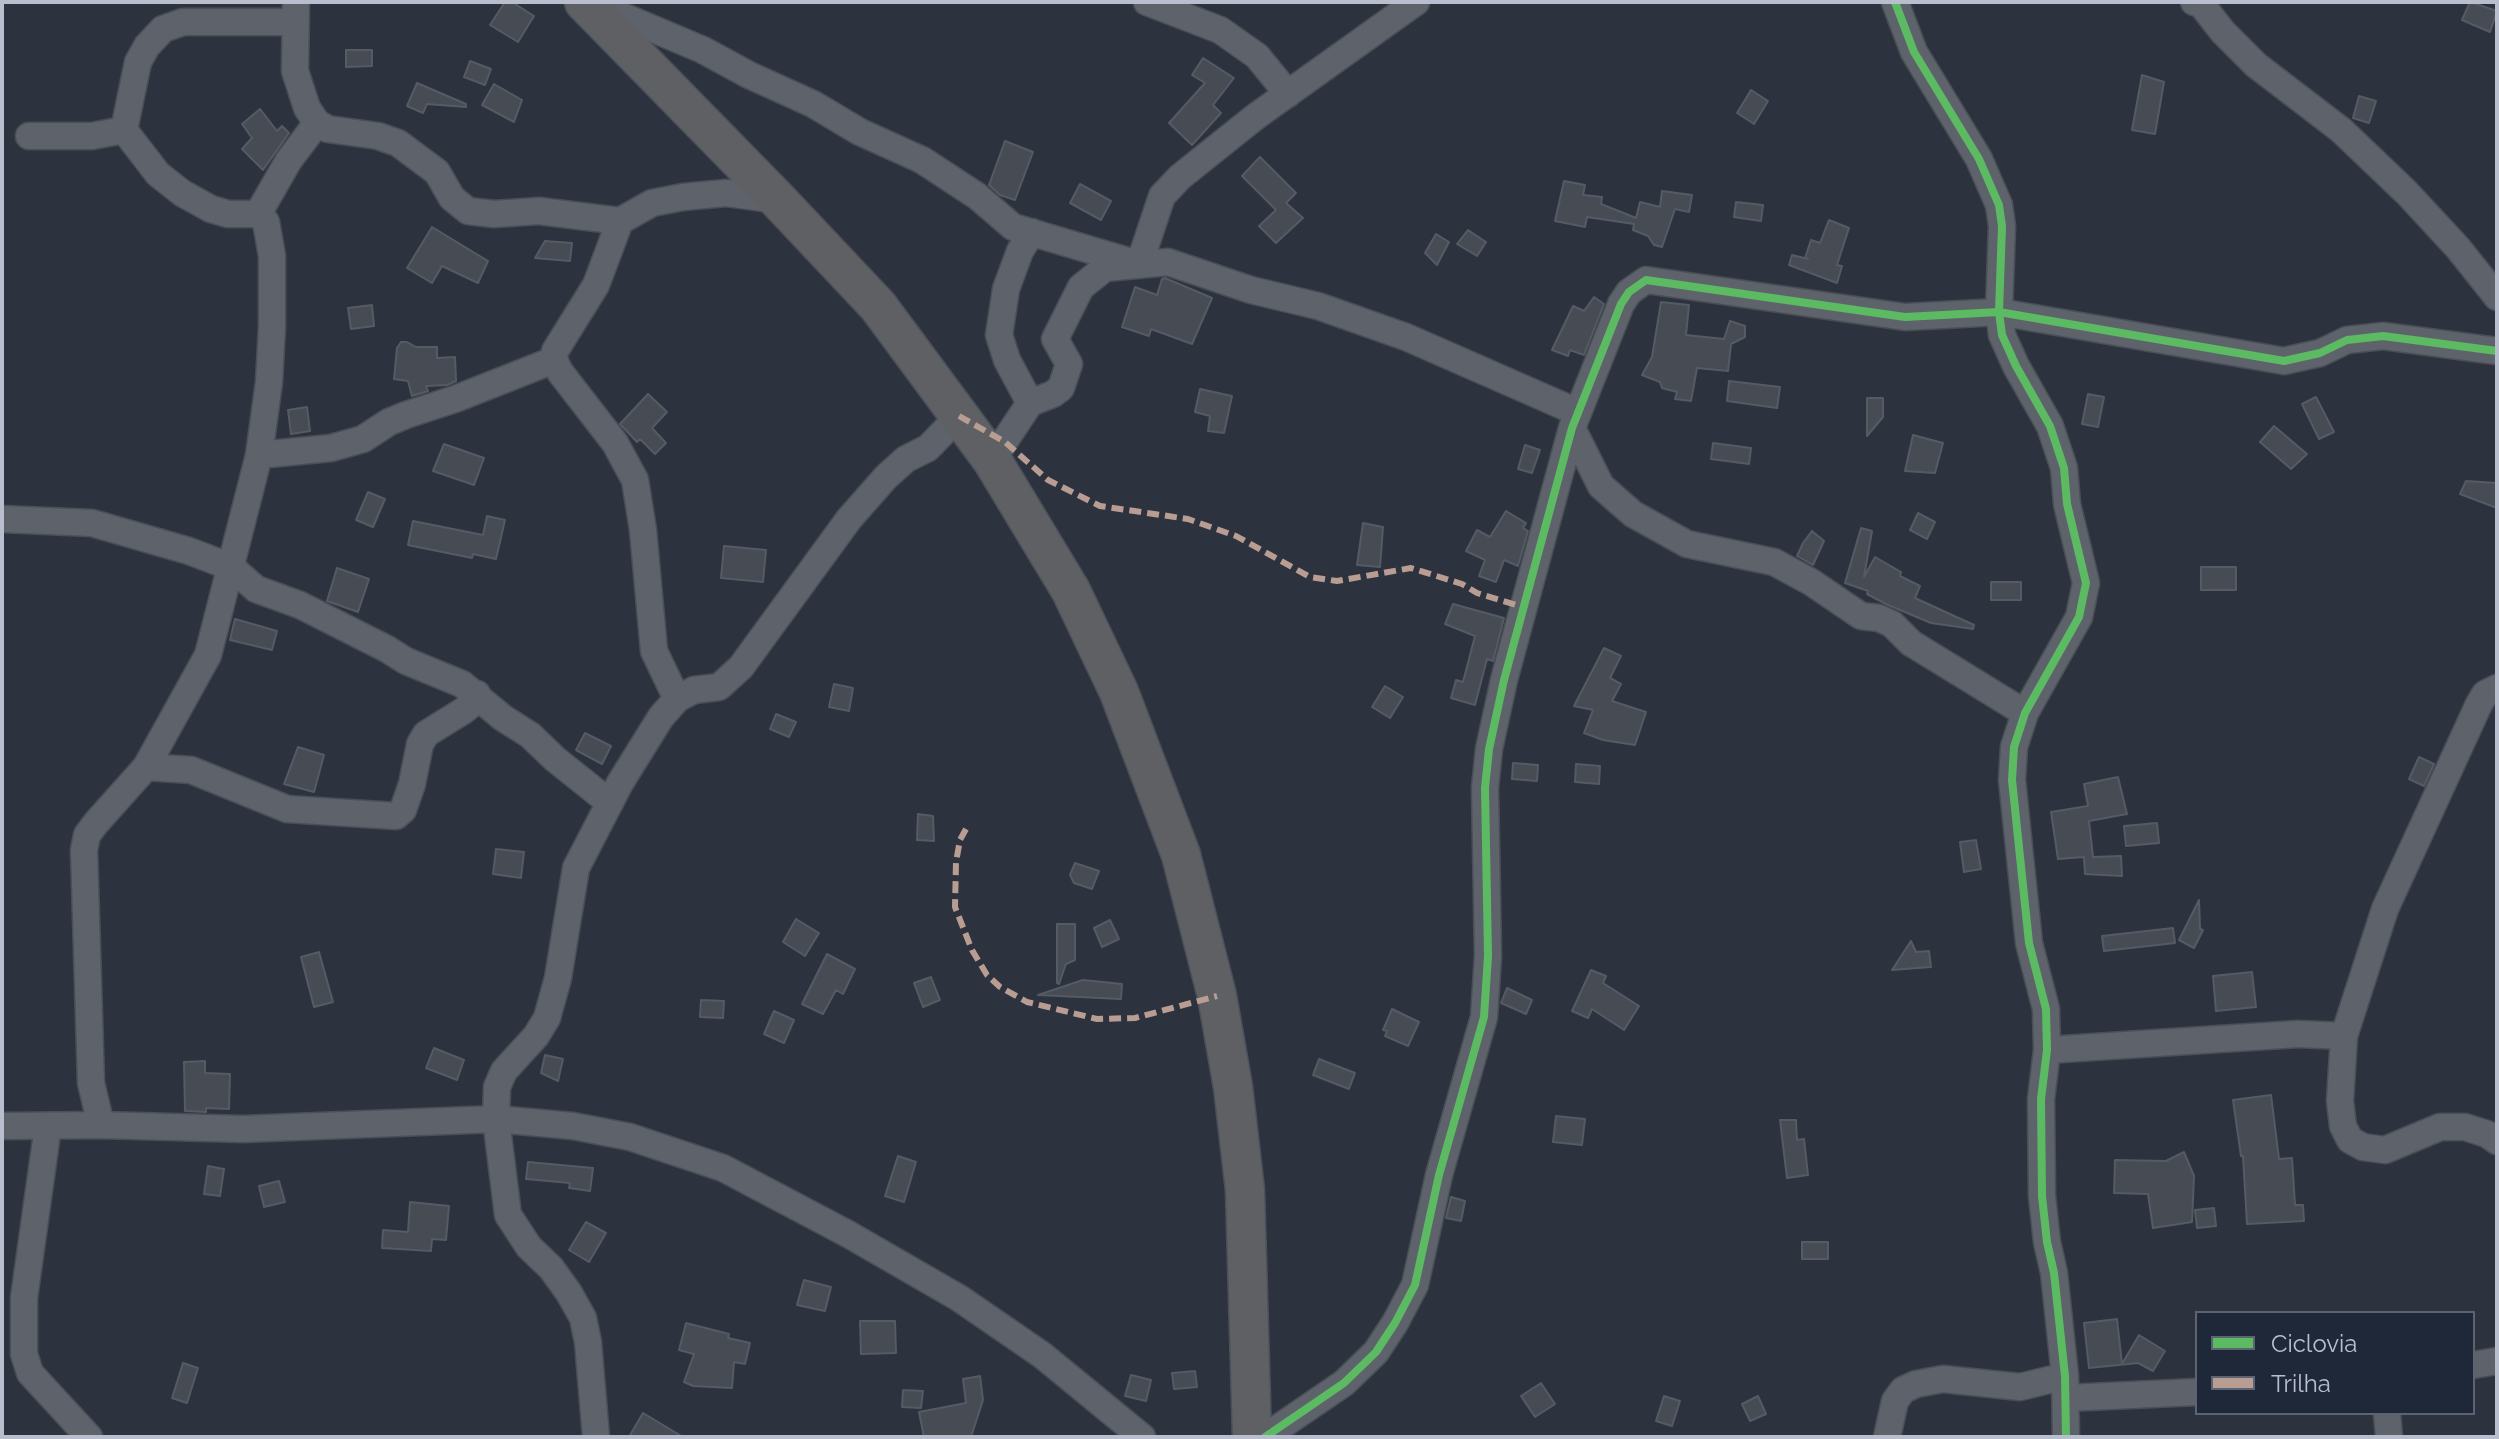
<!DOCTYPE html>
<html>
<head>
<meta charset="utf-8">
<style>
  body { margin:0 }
  #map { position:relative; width:2499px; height:1439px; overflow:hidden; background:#2d333e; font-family:Raleway,sans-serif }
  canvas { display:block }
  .frame { position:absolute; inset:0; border:4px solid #b8becd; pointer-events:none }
  .legend { position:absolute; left:2195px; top:1311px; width:280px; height:104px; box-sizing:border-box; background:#1f2839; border:2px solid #5c6474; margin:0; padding:10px 14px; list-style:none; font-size:24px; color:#b8becd }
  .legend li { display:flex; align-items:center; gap:16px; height:40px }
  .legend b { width:40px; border:2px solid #5c6474 }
</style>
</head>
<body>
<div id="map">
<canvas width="2499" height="1439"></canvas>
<div class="frame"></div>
<ul class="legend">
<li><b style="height:10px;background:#5cba63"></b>Ciclovia</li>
<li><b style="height:10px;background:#b99d93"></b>Trilha</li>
</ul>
</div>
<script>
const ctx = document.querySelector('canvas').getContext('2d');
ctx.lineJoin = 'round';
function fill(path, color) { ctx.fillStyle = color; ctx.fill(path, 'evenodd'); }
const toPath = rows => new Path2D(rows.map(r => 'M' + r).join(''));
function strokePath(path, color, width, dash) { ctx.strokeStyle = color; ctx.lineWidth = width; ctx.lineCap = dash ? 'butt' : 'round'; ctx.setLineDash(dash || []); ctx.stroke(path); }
const building = toPath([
  [505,2,512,2,534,16,518,42,490,25,505,2],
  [2470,2,2497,11,2490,32,2462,20,2470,2],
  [346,50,372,50,372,66,346,67,346,50],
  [1203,58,1234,78,1213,105,1221,113,1192,145,1169,123,1205,83,1192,75,1203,58],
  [470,61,491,69,485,85,464,77,470,61],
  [2142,75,2164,82,2155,134,2132,130,2142,75],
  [417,83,466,104,466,107,427,104,423,113,407,106,417,83],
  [494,84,522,100,514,122,482,105,494,84],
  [1751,90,1768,101,1754,124,1737,113,1751,90],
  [2359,96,2376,101,2369,123,2353,118,2359,96],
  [260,109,277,131,282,126,289,133,263,170,242,149,252,138,242,124,260,109],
  [1005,141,1033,152,1015,200,1000,195,989,185,1005,141],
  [1260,157,1296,193,1286,203,1303,218,1276,243,1259,226,1276,210,1242,176,1260,157],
  [1564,181,1585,185,1583,195,1602,197,1601,204,1636,218,1640,202,1660,207,1662,191,1692,195,1689,212,1675,209,1662,247,1654,245,1648,236,1633,230,1634,224,1587,217,1585,227,1555,221,1564,181],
  [1080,184,1111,201,1101,220,1070,203,1080,184],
  [1736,202,1763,205,1761,221,1734,217,1736,202],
  [1829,220,1849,228,1837,265,1842,266,1837,283,1789,265,1792,255,1808,259,1805,258,1811,240,1820,243,1829,220],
  [432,227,488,261,478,283,442,266,432,283,407,268,432,227],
  [1468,230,1486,242,1477,256,1457,244,1468,230],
  [1436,234,1449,242,1437,265,1425,253,1436,234],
  [545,241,572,243,570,261,535,258,545,241],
  [1165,278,1212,298,1192,344,1151,329,1149,336,1122,327,1135,287,1157,295,1162,279,1165,278],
  [1594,297,1604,304,1584,355,1570,350,1568,356,1552,350,1573,306,1584,311,1594,297],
  [1661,302,1689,305,1686,335,1724,339,1730,321,1745,326,1745,337,1731,344,1728,371,1697,368,1691,401,1675,399,1677,392,1662,388,1660,382,1642,375,1652,357,1661,302],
  [372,305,374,326,351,329,348,308,372,305],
  [401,342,407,342,416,347,437,347,437,358,455,357,456,381,447,385,426,386,428,391,412,396,408,381,394,379,397,348,401,342],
  [1729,381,1780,387,1777,408,1727,401,1729,381],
  [1200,389,1232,396,1224,433,1208,431,1210,416,1195,412,1200,389],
  [648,394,667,412,652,428,666,443,655,454,640,439,637,442,620,424,648,394],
  [2088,394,2104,397,2098,427,2082,424,2088,394],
  [2316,397,2334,432,2319,439,2302,404,2316,397],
  [1867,398,1883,398,1883,417,1867,436,1867,398],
  [307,407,310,431,291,434,288,410,307,407],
  [2274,426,2307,454,2291,469,2260,442,2274,426],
  [1913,435,1943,443,1935,473,1905,471,1913,435],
  [1713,443,1751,448,1749,464,1711,459,1713,443],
  [444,444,484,458,474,485,433,471,444,444],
  [1525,445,1540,450,1532,473,1518,469,1525,445],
  [2466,481,2497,483,2497,508,2460,494,2466,481],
  [368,492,385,499,373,527,356,520,368,492],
  [1506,511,1526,523,1523,528,1528,531,1518,566,1504,560,1496,582,1479,576,1485,560,1466,551,1477,530,1490,537,1506,511],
  [1918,513,1935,522,1927,539,1910,530,1918,513],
  [487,516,505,520,496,559,473,554,472,558,408,545,413,521,483,535,487,516],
  [1363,523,1383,527,1380,567,1357,565,1363,523],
  [1861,528,1872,531,1864,577,1875,557,1901,572,1900,576,1920,586,1915,598,1974,625,1973,629,1931,623,1886,604,1867,594,1868,591,1845,583,1861,528],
  [1812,531,1824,541,1813,565,1797,556,1803,543,1812,531],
  [724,546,766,550,763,582,721,578,724,546],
  [2201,567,2236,567,2236,590,2201,590,2201,567],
  [337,568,369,579,358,612,327,601,337,568],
  [1991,582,2021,582,2021,600,1991,600,1991,582],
  [1453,604,1504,618,1493,661,1487,659,1475,705,1451,698,1456,680,1463,682,1475,636,1445,624,1453,604],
  [235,619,277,631,272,650,230,640,235,619],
  [1604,648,1621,656,1610,678,1621,684,1612,701,1646,712,1635,745,1603,740,1584,733,1593,710,1574,706,1604,648],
  [834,684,853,688,849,711,829,707,834,684],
  [1385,686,1403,697,1390,718,1372,707,1385,686],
  [776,714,796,722,789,737,770,729,776,714],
  [585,733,611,746,602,764,576,750,585,733],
  [298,747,324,755,314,792,284,784,298,747],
  [2419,757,2434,764,2424,786,2409,779,2419,757],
  [1513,763,1538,765,1537,781,1512,779,1513,763],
  [1576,764,1600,766,1599,784,1575,782,1576,764],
  [2118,777,2127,814,2089,821,2093,857,2121,856,2122,876,2085,874,2084,857,2058,859,2051,812,2088,806,2084,784,2118,777],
  [918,814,933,816,934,841,917,840,918,814],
  [2157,823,2159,843,2126,846,2124,826,2157,823],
  [1976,840,1981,869,1964,872,1960,842,1976,840],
  [496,849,524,852,521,878,493,874,496,849],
  [1075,863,1099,871,1092,889,1074,883,1070,875,1075,863],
  [2199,900,2200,929,2203,930,2194,948,2179,940,2199,900],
  [796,919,819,933,805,956,783,942,796,919],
  [1110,920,1119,939,1102,947,1094,928,1110,920],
  [1057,924,1075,924,1075,960,1066,964,1059,984,1057,983,1057,924],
  [2173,928,2175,943,2104,951,2102,936,2173,928],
  [1911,941,1916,952,1929,951,1931,967,1892,970,1911,941],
  [319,952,333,1002,314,1007,301,957,319,952],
  [827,954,855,969,843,994,836,990,823,1014,802,1004,827,954],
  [1591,970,1606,976,1603,983,1639,1006,1624,1030,1592,1009,1588,1018,1572,1011,1591,970],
  [2252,972,2256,1007,2216,1011,2213,976,2252,972],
  [931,977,940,1000,923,1007,914,983,931,977],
  [1083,980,1122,984,1121,999,1038,995,1083,980],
  [1507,988,1532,1000,1526,1014,1501,1003,1507,988],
  [701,1000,724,1001,723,1018,700,1017,701,1000],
  [1392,1009,1419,1022,1408,1046,1385,1036,1387,1031,1383,1030,1392,1009],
  [774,1011,794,1020,784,1043,764,1034,774,1011],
  [434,1048,464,1060,457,1080,426,1068,434,1048],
  [545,1055,563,1059,558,1081,541,1073,545,1055],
  [1319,1059,1355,1073,1349,1089,1313,1075,1319,1059],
  [205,1061,205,1073,230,1074,229,1109,206,1108,206,1112,185,1111,184,1062,205,1061],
  [2271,1095,2279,1159,2292,1158,2295,1205,2303,1205,2304,1221,2247,1224,2243,1156,2241,1156,2233,1100,2271,1095],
  [1556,1116,1585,1119,1582,1145,1553,1142,1556,1116],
  [1780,1120,1796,1120,1797,1140,1804,1139,1808,1175,1787,1178,1780,1120],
  [2184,1152,2194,1176,2192,1222,2153,1228,2148,1194,2114,1193,2115,1160,2166,1161,2184,1152],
  [898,1156,916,1162,904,1202,885,1196,898,1156],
  [528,1162,593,1168,590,1191,569,1188,570,1183,526,1179,528,1162],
  [208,1166,224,1169,220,1196,204,1194,208,1166],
  [279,1181,285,1202,264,1207,259,1186,279,1181],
  [1451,1197,1465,1201,1461,1221,1446,1218,1451,1197],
  [410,1202,449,1206,446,1240,432,1239,431,1251,382,1248,383,1230,408,1232,410,1202],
  [2214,1208,2216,1226,2197,1228,2195,1210,2214,1208],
  [586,1222,606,1233,589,1262,569,1250,586,1222],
  [1802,1242,1828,1242,1828,1259,1802,1259,1802,1242],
  [804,1280,831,1287,825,1311,797,1305,804,1280],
  [2117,1319,2122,1364,2139,1335,2165,1351,2153,1371,2138,1363,2089,1368,2084,1323,2117,1319],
  [860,1321,895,1321,896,1353,861,1354,860,1321],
  [686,1323,729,1334,728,1338,750,1343,745,1364,734,1362,732,1388,693,1386,684,1382,694,1354,679,1350,686,1323],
  [183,1363,198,1368,187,1403,172,1398,183,1363],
  [1195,1371,1197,1387,1174,1389,1172,1373,1195,1371],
  [1131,1375,1151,1380,1146,1401,1125,1396,1131,1375],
  [980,1376,983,1400,971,1437,924,1437,919,1412,966,1403,963,1379,980,1376],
  [1541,1383,1555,1404,1535,1417,1521,1396,1541,1383],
  [903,1390,923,1391,921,1408,902,1407,903,1390],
  [1664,1396,1680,1401,1672,1426,1656,1421,1664,1396],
  [1758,1396,1766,1414,1750,1421,1742,1404,1758,1396],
  [643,1413,683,1437,629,1437,643,1413]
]);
fill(building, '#464b54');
strokePath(building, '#555b65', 2);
const minor = toPath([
  [296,2,295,71,307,108,317,123,328,129,378,136,398,143,437,172,452,198,468,211,494,214,539,211,620,221],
  [1147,2,1220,30,1257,56,1288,94],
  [1895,2,1914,52,1979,159,1999,205,2002,226,1999,312,2002,335,2016,366,2050,426,2064,468,2067,504,2086,583,2079,617,2025,713,2014,747,2012,780,2029,943,2046,1009,2047,1050,2041,1099,2042,1196,2047,1242,2054,1273,2065,1376,2066,1437],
  [2194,2,2201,4,2223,32,2256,65,2341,130,2407,193,2458,248,2497,297],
  [594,4,703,50,749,75,813,104,860,132,922,160,977,196,1013,227,1131,262],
  [29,136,92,136,124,130],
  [258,214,289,160,317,123],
  [1139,265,1162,196,1180,177,1255,117,1416,2],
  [1030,403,1007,360,999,335,1006,289,1020,251,1032,232],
  [1572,428,1601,486,1633,514,1687,544,1774,562,1811,582,1861,616,1879,618,1892,624,1911,643,2025,713],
  [259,455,331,448,363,439,389,422,406,415,455,399,554,360],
  [992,460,1030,403,1053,394,1061,388,1069,364,1055,339,1081,287,1105,268,1168,262,1251,290,1318,306,1406,337,1577,412],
  [2,519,92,523,189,551,231,567,256,589,300,605,387,649,406,661,462,684,503,718,530,735,555,759,610,803],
  [2497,688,2485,694,2479,704,2385,909,2344,1036,2340,1101,2343,1126,2350,1140,2363,1147,2385,1150,2440,1127,2465,1127,2487,1134,2497,1141],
  [677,699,654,651,643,530,635,480,615,443,560,372,554,360,555,351,596,285,620,221,652,203,683,197,726,193,778,200],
  [146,767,191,770,287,809,396,816,403,810,412,784,420,744,426,734,463,711,473,703,477,694],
  [2047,1050,2298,1034,2344,1036],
  [101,1125,91,1083,84,850,87,835,96,823,146,767,208,655,259,455,269,382,272,327,272,256,266,222,258,214,228,214,211,209,182,193,158,174,124,130,138,62,147,46,163,29,183,22,294,22],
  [2,1126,101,1125,243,1129,496,1119,573,1126,630,1137,723,1168,848,1234,959,1298,1042,1355,1142,1437],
  [48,1126,24,1298,24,1354,30,1373,89,1437],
  [2473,1365,2497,1361],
  [2066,1398,2197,1392],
  [2387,1413,2389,1437],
  [596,1437,588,1342,583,1318,569,1293,551,1268,529,1247,508,1215,496,1119,497,1087,504,1071,536,1036,547,1018,558,978,576,868,620,783,661,717,677,699,694,690,719,687,741,667,849,519,886,477,906,459,928,448,959,416],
  [1265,1437,1344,1383,1376,1352,1395,1323,1415,1285,1439,1175,1484,1017,1488,956,1485,788,1489,749,1504,680,1572,428,1621,304,1629,292,1646,280,1905,317,1999,312,2284,361,2320,353,2347,340,2383,336,2497,351],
  [1887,1437,1895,1401,1903,1390,1916,1384,1943,1379,2020,1387,2065,1376]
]);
const highway = toPath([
  [584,2,778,200,878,306,992,460,1071,591,1119,692,1181,855,1217,996,1233,1087,1245,1190,1252,1437]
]);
strokePath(minor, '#4a4e56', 29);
strokePath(highway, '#4a4f59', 41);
strokePath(minor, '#5d626b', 26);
strokePath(highway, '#5e6064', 38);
strokePath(toPath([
  [959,416,1005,442,1048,480,1100,506,1188,519,1236,536,1310,577,1337,581,1411,568,1462,584,1477,593,1523,607],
  [966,829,960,840,956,862,955,907,972,950,987,975,1000,987,1027,1002,1097,1019,1135,1018,1217,996]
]), '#b99d93', 6, [12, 6]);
strokePath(toPath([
  [1895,2,1914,52,1979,159,1999,205,2002,226,1999,312,2002,335,2016,366,2050,426,2064,468,2067,504,2086,583,2079,617,2025,713,2014,747,2012,780,2029,943,2046,1009,2047,1050,2041,1099,2042,1196,2047,1242,2054,1273,2065,1376,2066,1437],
  [1265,1437,1344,1383,1376,1352,1395,1323,1415,1285,1439,1175,1484,1017,1488,956,1485,788,1489,749,1504,680,1572,428,1621,304,1629,292,1646,280,1905,317,1999,312,2284,361,2320,353,2347,340,2383,336,2497,351]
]), '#5cba63', 8);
</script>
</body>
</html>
